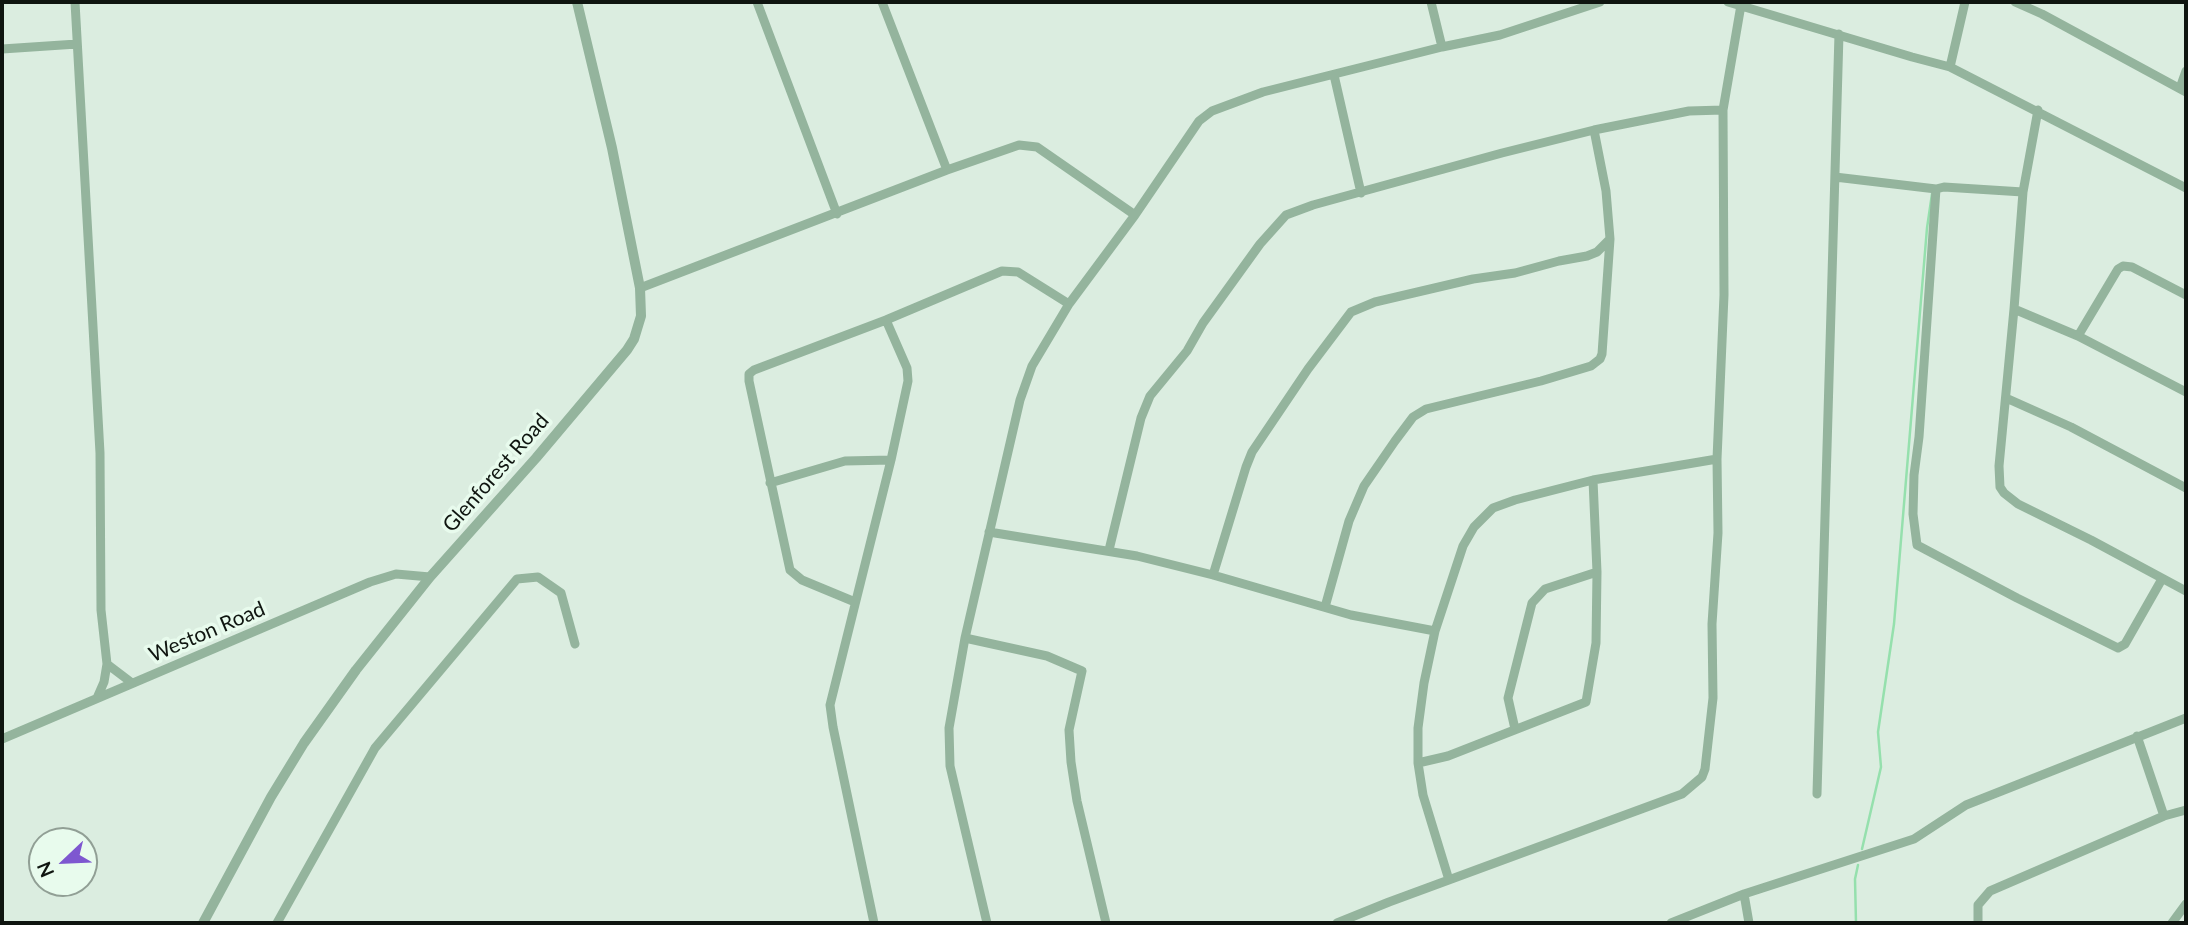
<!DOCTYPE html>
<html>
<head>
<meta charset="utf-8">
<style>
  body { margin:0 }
  #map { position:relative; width:2188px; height:925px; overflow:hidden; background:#dbede0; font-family:Lato,sans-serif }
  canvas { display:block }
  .frame { position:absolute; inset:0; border:4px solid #0f1510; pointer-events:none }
  .north { position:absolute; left:28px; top:827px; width:70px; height:70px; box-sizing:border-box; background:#e8fbed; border:2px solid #919f95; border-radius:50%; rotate:247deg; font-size:19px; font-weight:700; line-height:28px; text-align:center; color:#0f1510 }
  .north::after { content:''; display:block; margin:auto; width:24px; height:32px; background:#7e57d0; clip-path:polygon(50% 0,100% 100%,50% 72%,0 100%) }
</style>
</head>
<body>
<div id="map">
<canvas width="2188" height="925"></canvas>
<div class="frame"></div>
<div class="north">N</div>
</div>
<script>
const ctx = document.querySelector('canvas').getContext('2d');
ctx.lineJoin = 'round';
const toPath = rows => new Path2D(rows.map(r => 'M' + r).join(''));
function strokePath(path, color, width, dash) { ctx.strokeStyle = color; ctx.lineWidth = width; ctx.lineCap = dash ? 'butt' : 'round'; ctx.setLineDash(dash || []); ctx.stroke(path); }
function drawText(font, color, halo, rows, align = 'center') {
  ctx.font = font + ' Lato,sans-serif'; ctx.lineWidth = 7; ctx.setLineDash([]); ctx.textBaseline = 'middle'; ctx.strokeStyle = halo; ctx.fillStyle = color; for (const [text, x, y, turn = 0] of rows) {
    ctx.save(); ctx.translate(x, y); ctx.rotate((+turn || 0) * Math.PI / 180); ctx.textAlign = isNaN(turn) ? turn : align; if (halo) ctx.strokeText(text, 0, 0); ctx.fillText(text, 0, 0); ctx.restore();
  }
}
strokePath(toPath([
  [1862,849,1881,767,1878,732,1894,624,1927,228,1932,194],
  [1856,923,1855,879,1858,865]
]), '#95e0ad', 2.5);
strokePath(toPath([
  [75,2,100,453,101,610,107,664,104,682,97,698],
  [757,2,837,214],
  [882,2,947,170],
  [1431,2,1442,47],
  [1728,2,1912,57,1950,67,2186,188],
  [2015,2,2042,14,2186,92],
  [2,49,77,44],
  [1950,67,1965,2],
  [1334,75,1361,193],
  [2180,88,2186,71],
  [2038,110,2023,192,2014,309,1999,466,2000,487,2004,493,2018,504,2091,540,2186,591],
  [1835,177,1936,189],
  [2023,192,1944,187,1936,189,1919,437,1914,475,1913,514,1917,545,2017,598,2118,648,2125,644,2162,579],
  [640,288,947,170,1019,145,1037,147,1135,215],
  [2014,309,2078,336,2186,392],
  [2078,336,2118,269,2123,266,2132,267,2186,295],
  [2006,398,2071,427,2186,488],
  [770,483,845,461,891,460],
  [989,532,1137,556,1213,575,1351,615,1435,631],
  [1109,550,1141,418,1150,396,1187,351,1203,323,1260,244,1286,215,1313,205,1502,153,1594,130,1689,111,1723,110],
  [1213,575,1246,467,1252,452,1308,369,1351,312,1375,302,1473,279,1515,273,1559,261,1587,256,1597,252,1610,239],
  [855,602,802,580,790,570,749,381,749,374,754,370,886,320,1002,271,1018,272,1069,304],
  [1325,607,1349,521,1364,486,1395,441,1413,417,1426,409,1541,381,1591,366,1600,359,1602,354,1610,239,1606,191,1594,130],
  [965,638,1047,656,1082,671,1069,730,1071,762,1077,801,1106,923],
  [107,664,132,683],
  [1515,729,1508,698,1532,603,1545,589,1597,572],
  [2137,736,2164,816],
  [2,739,370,582,396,574,430,577],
  [1418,763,1448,756,1586,702,1596,643,1597,572,1593,480],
  [1817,794,1839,34],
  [1449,880,1423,795,1418,763,1418,728,1424,683,1435,631,1463,546,1474,527,1493,508,1515,500,1593,480,1717,459],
  [1744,894,1749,923],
  [277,923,375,748,517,579,538,577,561,593,575,644],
  [874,923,833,727,830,705,891,460,908,381,907,368,886,320],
  [987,923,950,766,949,728,965,638,1020,400,1032,366,1069,304,1135,215,1199,121,1212,111,1263,92,1442,47,1500,35,1600,2],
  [1337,923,1389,902,1682,794,1702,777,1705,769,1713,698,1712,624,1718,533,1717,459,1724,295,1723,110,1741,5],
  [1671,923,1744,894,1914,839,1966,805,2186,718],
  [1978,923,1978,905,1990,891,2164,816,2186,810],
  [2172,923,2186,904]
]), '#94b49d', 9);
strokePath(toPath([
  [203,923,271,797,304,743,356,670,430,577,536,458,627,350,634,339,641,316,640,288,612,148,577,2]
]), '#94b49d', 10);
drawText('21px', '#0f1510', '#e8fbed', [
  ["Glenforest Road",496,473,-49],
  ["Weston Road",207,632,-23]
]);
</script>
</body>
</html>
